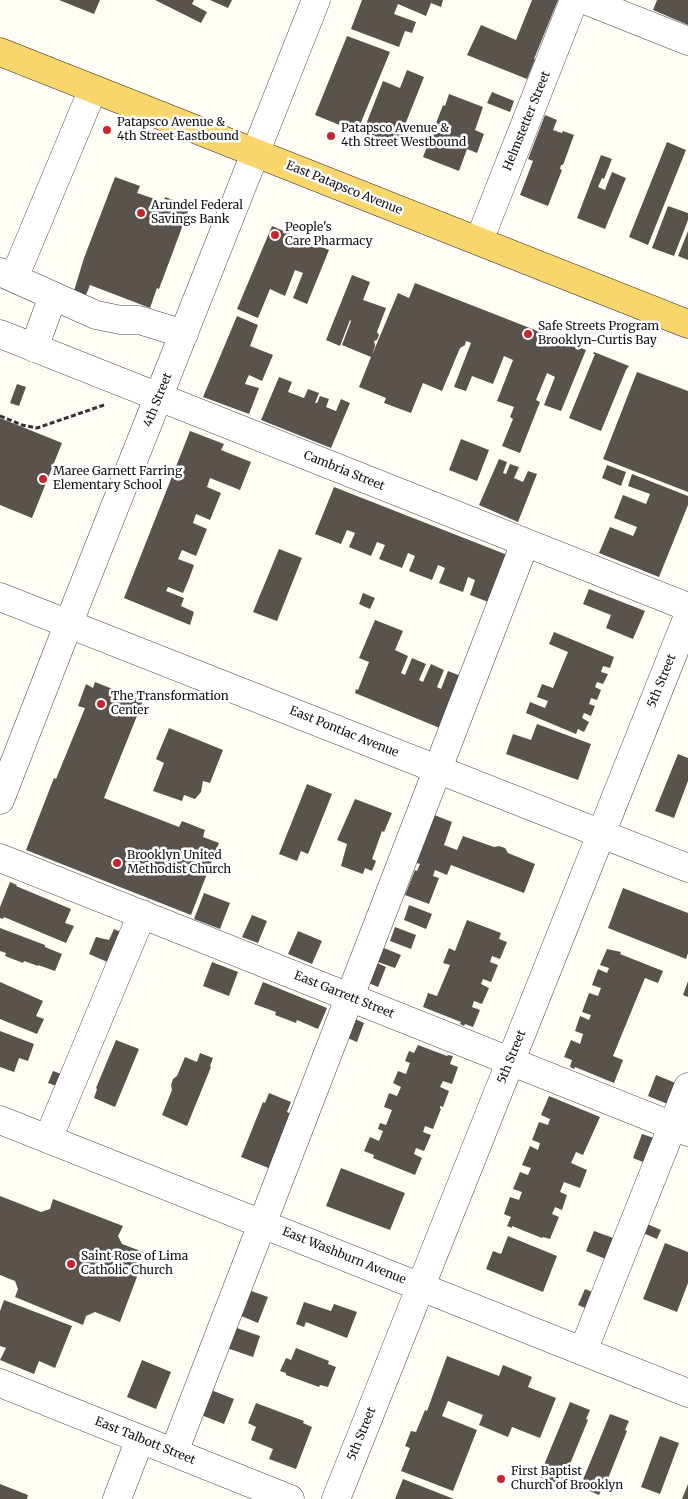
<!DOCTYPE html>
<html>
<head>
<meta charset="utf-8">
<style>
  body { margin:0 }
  canvas { display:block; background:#fffdf5 }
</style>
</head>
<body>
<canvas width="688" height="1499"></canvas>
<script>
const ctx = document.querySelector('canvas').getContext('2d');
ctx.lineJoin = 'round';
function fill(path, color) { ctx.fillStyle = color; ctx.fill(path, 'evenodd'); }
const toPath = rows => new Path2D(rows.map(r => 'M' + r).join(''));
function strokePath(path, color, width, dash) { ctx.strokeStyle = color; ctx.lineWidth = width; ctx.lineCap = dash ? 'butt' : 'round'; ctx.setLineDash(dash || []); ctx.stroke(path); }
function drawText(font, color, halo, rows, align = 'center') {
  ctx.font = font + ' Merriweather,serif'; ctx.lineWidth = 5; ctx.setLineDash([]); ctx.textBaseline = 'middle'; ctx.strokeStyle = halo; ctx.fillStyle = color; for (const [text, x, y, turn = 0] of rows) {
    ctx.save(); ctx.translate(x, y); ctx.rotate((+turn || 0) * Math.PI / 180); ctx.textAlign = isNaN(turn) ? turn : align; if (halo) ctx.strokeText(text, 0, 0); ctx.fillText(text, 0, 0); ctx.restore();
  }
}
fill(toPath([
  [59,0,100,0,94,14],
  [155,0,194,0,192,4,207,12,201,23],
  [210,0,232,0,228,8],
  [362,0,443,0,441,7,431,3,426,16,398,4,394,14,416,22,412,33,405,31,399,47,351,29],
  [532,0,558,0,534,59,535,59,527,79,467,55,481,25,516,40],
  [657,0,688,0,688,25,653,10],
  [347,36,390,52,357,132,315,115],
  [407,70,424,77,397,145,363,132,383,81,400,88],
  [492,92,514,101,510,112,487,103],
  [449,94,483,107,475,130,484,134,477,153,467,149,459,171,423,157,443,105,445,106],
  [545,115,557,120,553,130,562,133,563,131,574,135,563,165,561,165,560,169,562,170,548,206,520,195,533,161,528,159],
  [667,142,686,150,648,245,629,237],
  [601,155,612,159,604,179,602,178,598,187,605,190,612,172,626,178,605,229,577,218],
  [115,177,140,186,137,193,164,202,165,197,190,206,159,289,157,288,150,308,90,285,86,295,74,291,84,258],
  [668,206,688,213,688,220,674,256,652,248],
  [272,226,329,250,307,304,293,298,303,273,295,270,285,296,270,289,258,318,237,309],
  [688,231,688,260,678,256],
  [352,275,370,282,363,300,386,308,377,332,379,335,377,340,374,341,375,346,372,355,398,293,409,298,415,283,586,350,561,411,544,405,555,377,547,373,536,400,540,402,520,453,502,446,513,419,510,417,514,407,497,401,513,360,504,356,493,384,472,376,466,391,454,387,471,343,466,341,465,345,460,348,442,391,423,383,411,413,384,403,386,398,359,387,371,357,342,345,351,321,350,320,340,346,326,340],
  [237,316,258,325,250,346,273,355,262,381,249,375,247,379,245,384,259,388,249,414,203,397],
  [594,352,629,366,626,370,601,431,569,418,595,354,593,354],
  [637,372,688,391,688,492,603,459],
  [279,377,292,382,288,392,304,398,308,389,319,393,315,403,317,403,320,396,329,399,326,407,336,411,341,399,350,403,331,448,261,420],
  [17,384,26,387,19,406,10,403],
  [0,418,62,443,32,518,0,505],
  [190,431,224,444,221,450,251,462,240,490,210,478,207,487,221,493,210,520,196,514,193,523,207,529,196,556,182,550,178,559,194,565,189,579,183,593,168,587,166,591,184,598,181,606,194,612,190,625,124,598],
  [461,439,489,450,477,481,449,470],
  [499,459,507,462,503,473,506,474,510,464,519,467,514,478,523,482,528,471,537,474,518,522,479,505],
  [607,465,626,472,621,486,602,478],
  [632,474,688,496,688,505,659,577,599,553,610,527,633,536,635,532,637,527,614,518,623,495,646,504,650,494,628,486],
  [334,487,515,558,496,605,470,595,475,580,468,577,463,592,439,583,445,568,438,565,432,580,409,571,415,556,408,553,402,568,379,559,385,545,377,542,371,556,349,547,355,533,347,530,341,544,315,534],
  [279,549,302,558,277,621,253,612],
  [589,589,645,611,633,639,606,628,611,615,583,604],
  [363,593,375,598,370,609,359,604],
  [375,620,403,631,395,650,408,656,401,673,405,675,412,658,426,664,419,680,423,682,431,664,444,670,437,687,441,689,448,671,466,678,447,731,355,693,356,689,358,690,369,662,359,658],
  [554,632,614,657,610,668,603,666,601,672,608,674,603,684,597,682,595,687,601,690,597,700,591,698,589,704,595,706,591,716,584,713,582,718,589,722,584,732,578,729,576,734,526,713,530,702,545,708,548,701,537,697,542,684,553,688,568,652,549,644],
  [95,682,143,701,104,798,179,827,182,821,205,830,203,837,219,843,191,915,26,850,54,778,56,779,85,708,78,706,86,684,93,688],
  [537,724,591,744,578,780,506,754,513,734,531,740],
  [169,728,223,750,210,783,203,781,201,792,195,799,184,795,182,801,153,791,164,763,156,759],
  [678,754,688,758,688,781,674,818,655,811],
  [307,784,332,794,308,854,301,851,297,861,279,854],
  [355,799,392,813,384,832,382,831,372,859,376,861,372,871,365,868,363,874,341,866,347,844,337,840],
  [432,814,452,822,444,845,457,850,463,836,494,847,499,846,505,848,508,853,535,864,524,893,451,865,447,875,435,870,433,876,439,878,429,904,405,895,415,870,417,871,420,864,413,862],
  [10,882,17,885,16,886,71,909,65,923,74,926,66,943,4,917,3,919,0,918,0,907],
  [623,888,688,913,688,953,686,959,608,928],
  [204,893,230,903,220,929,194,919],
  [409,905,432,914,426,929,404,920],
  [252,915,267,921,258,943,242,937],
  [467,920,501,933,499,939,507,942,500,959,492,956,490,962,498,965,491,982,483,979,481,984,489,988,482,1004,474,1001,472,1007,480,1010,473,1027,465,1024,464,1026,460,1024,461,1022,423,1007,428,993,437,996,450,965,443,963,449,948,455,951],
  [395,927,416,935,411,949,390,941],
  [0,928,45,945,45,947,62,954,55,971,38,965,38,966,24,961,23,963,5,956,6,953,0,951],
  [114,929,123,933,112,964,89,954,96,937,109,940],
  [298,931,322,941,312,964,288,954],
  [384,948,401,955,395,968,378,962],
  [607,949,621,952,620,954,663,971,658,983,645,978,613,1056,623,1060,614,1083,575,1067,574,1069,570,1067,572,1060,564,1057,571,1040,580,1044,583,1034,575,1031,580,1016,589,1020,591,1015,582,1012,589,993,598,996,601,988,592,985,598,969,607,973,609,968,600,965],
  [212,962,238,972,229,996,203,986],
  [375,962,386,967,378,987,366,982],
  [688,981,688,997,683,995],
  [0,982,43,1001,36,1016,44,1019,37,1034,0,1019],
  [263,982,327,1008,318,1029,297,1020,296,1023,275,1015,276,1012,254,1004],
  [353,1018,364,1023,357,1042,345,1037],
  [0,1031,34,1044,28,1061,19,1058,14,1072,0,1067],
  [116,1040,139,1049,115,1107,94,1098,97,1089,96,1088],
  [418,1045,447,1056,448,1055,453,1056,450,1064,458,1067,452,1084,443,1081,440,1087,449,1091,443,1107,440,1106,440,1108,441,1109,433,1129,425,1126,423,1132,431,1135,424,1151,416,1148,414,1154,422,1158,415,1175,373,1158,374,1155,364,1151,370,1137,379,1141,383,1131,378,1129,380,1123,386,1125,392,1110,384,1107,389,1093,397,1096,401,1087,393,1083,398,1071,406,1074,410,1063,405,1061,409,1051,414,1053],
  [200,1053,213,1058,210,1066,211,1067,187,1126,162,1115,172,1090,171,1085,173,1079,177,1076,185,1057,197,1062],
  [53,1071,64,1075,59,1087,48,1083],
  [656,1075,678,1084,670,1105,648,1096],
  [269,1093,291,1102,287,1112,293,1115,271,1169,241,1157,263,1102,265,1103],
  [549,1096,600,1117,583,1155,576,1152,571,1163,587,1170,580,1188,564,1182,560,1192,567,1195,562,1210,555,1207,552,1214,559,1217,550,1239,543,1237,542,1238,512,1226,512,1228,507,1226,511,1217,504,1214,510,1197,519,1200,522,1192,513,1189,520,1172,528,1175,531,1168,522,1165,530,1146,538,1150,540,1143,532,1140,539,1122,548,1125,550,1119,541,1115],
  [642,1134,657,1139,648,1164,633,1158],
  [341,1168,405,1193,390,1230,326,1206],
  [0,1196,41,1212,50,1209,53,1199,123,1226,118,1236,122,1244,146,1253,120,1322,95,1312,86,1316,83,1325,15,1297,18,1289,15,1281,0,1275],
  [647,1224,661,1230,657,1239,643,1233],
  [594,1231,616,1239,608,1260,586,1251],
  [508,1236,557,1256,543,1292,486,1269,493,1251,501,1254],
  [665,1243,688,1252,688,1283,677,1312,643,1299],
  [243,1288,268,1297,258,1323,234,1313],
  [585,1289,597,1294,590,1310,578,1305],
  [4,1300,72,1326,55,1368,39,1361,34,1374,0,1360,6,1348,0,1346,0,1311],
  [304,1302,331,1311,334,1304,357,1312,347,1338,306,1322,304,1327,296,1324],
  [234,1327,260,1336,253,1357,227,1348],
  [296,1348,329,1361,328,1364,336,1367,328,1387,320,1385,319,1387,286,1375,286,1373,280,1371,286,1358,291,1360],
  [447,1356,499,1376,503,1365,532,1377,528,1387,556,1398,540,1438,512,1427,508,1437,479,1425,483,1415,448,1401,442,1416,477,1430,453,1491,401,1471,410,1448,405,1446,411,1431,416,1432,425,1410,427,1411],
  [142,1360,171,1372,156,1409,127,1397],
  [211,1390,234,1399,224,1424,201,1415],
  [570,1402,590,1410,586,1419,588,1420,565,1476,563,1475,559,1485,539,1477],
  [256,1403,304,1421,303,1423,312,1427,296,1469,269,1459,273,1449,251,1440,256,1427,248,1423],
  [610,1414,629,1421,625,1430,627,1431,605,1486,603,1486,599,1495,580,1487],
  [660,1436,679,1443,660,1494,641,1487],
  [403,1479,454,1499,395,1499],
  [0,1484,28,1495,27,1499,0,1499],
  [688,1484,688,1499,682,1499]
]), '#5a524d');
const minor = toPath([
  [585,0,688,41],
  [479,241,574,0],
  [0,272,96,315,121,320,139,320,184,334],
  [14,278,93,89],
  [0,334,688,607],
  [34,348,53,296],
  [0,597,688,868],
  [0,800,79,597,316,0],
  [0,858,688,1132],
  [0,1120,688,1393],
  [48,1139,142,914],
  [583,1351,688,1087],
  [0,1383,290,1499],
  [174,1452,525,543],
  [117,1499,140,1439],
  [336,1499,688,616]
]);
const major = toPath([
  [0,52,688,324]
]);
strokePath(minor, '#444', 29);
strokePath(major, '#222', 29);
strokePath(toPath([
  [0,416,22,425,37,428,104,405]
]), '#333', 3, [5, 2.5]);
strokePath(minor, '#fff', 28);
strokePath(major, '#f9d66b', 28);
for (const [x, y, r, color] of [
  [107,130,5,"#c4262e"],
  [331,136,5,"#c4262e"],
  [141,213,5,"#c4262e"],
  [275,235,5,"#c4262e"],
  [528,334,5,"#c4262e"],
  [43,479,5,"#c4262e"],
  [101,704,5,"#c4262e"],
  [117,863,5,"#c4262e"],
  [71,1264,5,"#c4262e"],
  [501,1479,5,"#c4262e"]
]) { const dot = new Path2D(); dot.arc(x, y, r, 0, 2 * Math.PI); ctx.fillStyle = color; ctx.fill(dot); strokePath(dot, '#fff', 2); }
drawText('12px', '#111', '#fff', [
  ["Helmstetter Street",527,121,-68],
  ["East Patapsco Avenue",344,188,22],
  ["4th Street",158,400,-68],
  ["Cambria Street",344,471,22],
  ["5th Street",662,681,-68],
  ["East Pontiac Avenue",344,732,22],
  ["East Garrett Street",344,995,22],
  ["5th Street",512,1057,-68],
  ["East Washburn Avenue",344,1256,22],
  ["5th Street",362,1434,-68],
  ["East Talbott Street",145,1441,22]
]);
drawText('12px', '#111', '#fff', [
  ["Patapsco Avenue &",117,123],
  ["4th Street Eastbound",117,137],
  ["Patapsco Avenue &",341,129],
  ["4th Street Westbound",341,143],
  ["Arundel Federal",151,206],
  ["Savings Bank",151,220],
  ["People's",285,228],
  ["Care Pharmacy",285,242],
  ["Safe Streets Program",538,327],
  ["Brooklyn-Curtis Bay",538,341],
  ["Maree Garnett Farring",53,472],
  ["Elementary School",53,486],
  ["The Transformation",111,697],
  ["Center",111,711],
  ["Brooklyn United",127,856],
  ["Methodist Church",127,870],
  ["Saint Rose of Lima",81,1257],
  ["Catholic Church",81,1271],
  ["First Baptist",511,1472],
  ["Church of Brooklyn",511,1486]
], 'left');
</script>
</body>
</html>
